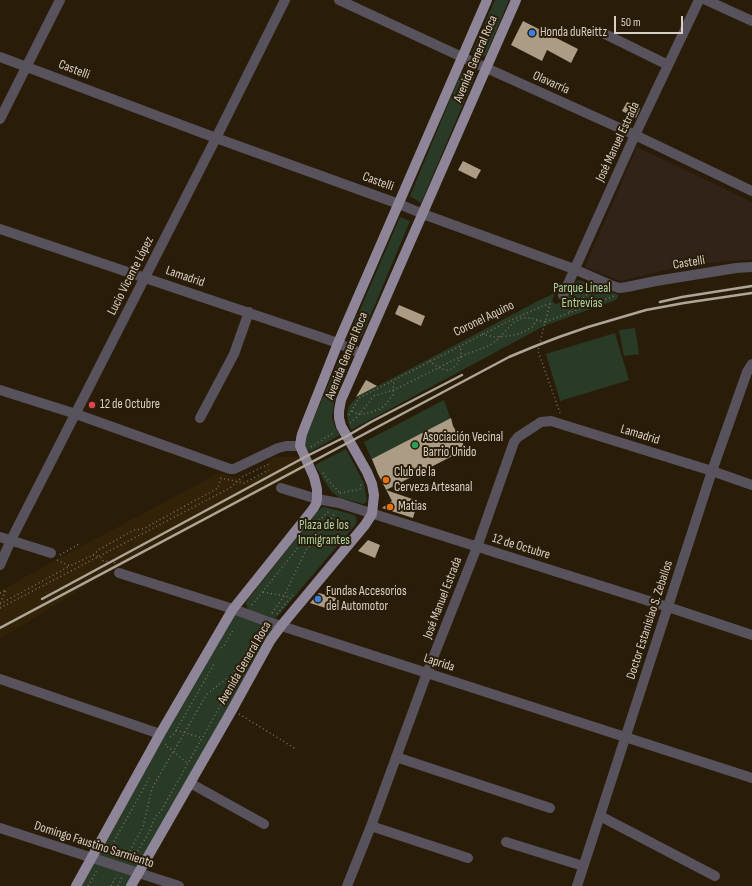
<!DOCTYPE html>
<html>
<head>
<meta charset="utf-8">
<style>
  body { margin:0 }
  #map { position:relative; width:752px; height:886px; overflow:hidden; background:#291d0a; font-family:"Sofia Sans Condensed",sans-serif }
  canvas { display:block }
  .scale { position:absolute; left:614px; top:16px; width:69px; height:18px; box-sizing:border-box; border:2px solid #d8d0c5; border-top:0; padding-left:5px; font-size:12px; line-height:14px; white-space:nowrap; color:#d8d0c5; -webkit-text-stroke:3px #291d0a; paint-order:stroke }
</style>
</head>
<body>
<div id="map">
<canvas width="752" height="886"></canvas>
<div class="scale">50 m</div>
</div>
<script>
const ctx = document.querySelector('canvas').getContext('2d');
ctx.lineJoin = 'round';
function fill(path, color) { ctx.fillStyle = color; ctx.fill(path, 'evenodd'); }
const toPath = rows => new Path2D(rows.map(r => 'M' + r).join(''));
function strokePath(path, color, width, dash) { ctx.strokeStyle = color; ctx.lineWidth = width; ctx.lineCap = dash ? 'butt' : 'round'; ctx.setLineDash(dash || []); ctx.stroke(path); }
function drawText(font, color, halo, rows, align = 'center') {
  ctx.font = font + ' "Sofia Sans Condensed",sans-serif'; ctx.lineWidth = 4; ctx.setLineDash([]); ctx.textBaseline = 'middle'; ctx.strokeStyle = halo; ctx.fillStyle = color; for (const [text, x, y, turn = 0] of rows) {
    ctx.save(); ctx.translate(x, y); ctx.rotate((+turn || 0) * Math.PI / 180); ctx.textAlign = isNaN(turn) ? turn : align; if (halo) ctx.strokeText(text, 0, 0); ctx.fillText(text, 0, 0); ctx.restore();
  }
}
fill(toPath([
  [273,457,299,457,302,470,107,573,0,639,0,591,56,560,219,473,249,481,264,473,264,467]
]), '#322208');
fill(toPath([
  [637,147,752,202,752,259,687,265,621,281,585,267]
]), '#322318');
fill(toPath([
  [495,0,509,0,485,57,472,53],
  [462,71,475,76,421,203,410,196],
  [400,217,410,221,361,338,350,333],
  [579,280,619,295,616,300,544,326,351,430,348,421,347,414,349,406,357,397,538,301,555,293,552,301,555,304,564,302,571,284],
  [635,328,639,354,624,356,619,330],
  [615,333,629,380,560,401,546,354],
  [341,362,346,363,346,366,334,402,332,418,335,427,340,435,310,452,305,446,305,438,338,363],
  [444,400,453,426,466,449,386,490,378,474,364,442],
  [346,449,364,483,367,501,364,504,340,498,332,492,325,482,315,465],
  [325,507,354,515,356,517,357,521,356,524,277,617,274,618,249,610,247,607,246,603,249,598,318,511,321,508],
  [233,609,281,626,130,886,77,886]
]), '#293b26');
fill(toPath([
  [523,21,578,49,571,63,547,50,542,61,511,45],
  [627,102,640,108,636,118,622,111],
  [463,161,481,170,476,179,458,170],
  [399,305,425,316,421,326,395,314],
  [366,380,377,386,356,397],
  [451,418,453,426,466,449,386,490,418,501,413,518,382,508,392,501,378,474,372,459],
  [368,540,380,545,375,558,358,551],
  [319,593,336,598,332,610,310,603]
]), '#ac9c86');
strokePath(toPath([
  [586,285,587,295],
  [569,312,594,288],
  [482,334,494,337,508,336,519,334,527,330,532,327,537,320],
  [429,361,441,369,447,370,452,369,456,365,461,357,461,350,460,346],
  [352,411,356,413,363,414,369,413,380,409,385,405,393,395,394,380],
  [349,415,359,398,507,322,545,305,550,304,545,322,614,296],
  [350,423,356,418,374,396,396,389,464,355,489,346,497,340,514,322,522,318,531,318,545,322,538,351,560,413],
  [311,447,333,433],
  [323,473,327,479,340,493],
  [340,493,360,489,361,486,360,482],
  [315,522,321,519,329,511],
  [60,555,79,544],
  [93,555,102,558,103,561,117,563],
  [57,560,70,566,93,555,100,549,134,530,143,529,218,488,221,478,244,483,269,470],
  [263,592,290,597],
  [0,593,6,590,0,603],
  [0,604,70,566],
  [252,605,300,545,301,540],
  [0,608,230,488,242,477,271,463],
  [272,613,284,596,306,550,336,512],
  [277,614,293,595],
  [221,648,224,646,234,628],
  [239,714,296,749],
  [176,730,202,738],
  [170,737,174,734,213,666,213,663],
  [166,744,165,745,172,750,188,764],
  [108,852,150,777],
  [111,853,133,859,151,829,152,824,156,816,161,811,263,630],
  [126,858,143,827,152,788,207,694,234,673,260,629],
  [88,886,98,869],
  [111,886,117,875],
  [118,886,122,877]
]), '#796f60', 1.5, [1, 3]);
strokePath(toPath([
  [339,0,462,57,635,135,752,191],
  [706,0,752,21],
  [605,34,668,65],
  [0,57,216,138,399,204,423,214,574,269,613,286,619,288,627,287,656,281,736,268,752,267],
  [0,119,60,0],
  [0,229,338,343,360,353],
  [563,295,635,135,699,0],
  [0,390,76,414,230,469,234,469,278,448,286,446,300,446],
  [200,418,234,354,249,312],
  [281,488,317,499,339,503,668,607,752,635],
  [0,537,51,553],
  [0,565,11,540,216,138,285,0],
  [119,573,233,609,266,621,752,778],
  [0,679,160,734],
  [396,757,550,808],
  [190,783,264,824],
  [600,816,715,876],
  [371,826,468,858],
  [0,828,179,886],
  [506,842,583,866],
  [347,886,371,826,427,673,477,547,514,442,518,437,541,422,551,421,712,471,752,485],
  [577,886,712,471,747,372,752,364]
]), '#57525c', 10);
strokePath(toPath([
  [76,886,160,734,227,619,233,609,313,509,316,504,317,499,317,489,314,477,300,446,301,439,302,434,338,343,487,0],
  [131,886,232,710,270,641,281,626,365,525,372,514,374,495,372,484,367,472,341,426,339,418,339,411,341,400,516,0]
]), '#8e8598', 10);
strokePath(toPath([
  [660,302,682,297,752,286],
  [42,599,305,457,347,436,371,422,462,375],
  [0,628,509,357,533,347,559,337,588,327,646,310,684,303,752,293]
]), '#afa699', 2.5);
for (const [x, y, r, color] of [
  [532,33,4,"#3f7fe0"],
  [92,405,4,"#e0444e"],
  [415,445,4,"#2e9e5b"],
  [386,480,4,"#e8710a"],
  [390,507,4,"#e8710a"],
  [318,599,4,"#3f7fe0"]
]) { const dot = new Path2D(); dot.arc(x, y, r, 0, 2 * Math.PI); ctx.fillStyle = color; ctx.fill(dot); strokePath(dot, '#291d0a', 1.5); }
drawText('13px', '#d8d0c5', '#291d0a', [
  ["Honda duReittz",540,33],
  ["12 de Octubre",100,405],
  ["Asociación Vecinal",423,438],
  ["Barrio Unido",423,453],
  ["Club de la",394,473],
  ["Cerveza Artesanal",394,488],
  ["Matias",398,507],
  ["Fundas Accesorios",326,592],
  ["del Automotor",326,607]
], 'left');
drawText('13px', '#d8d0c5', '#291d0a', [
  ["Avenida General Roca",476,59,-67],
  ["Castelli",74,70,21],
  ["Olavarría",551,83,24],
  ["José Manuel Estrada",618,142,-65],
  ["Castelli",378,182,20],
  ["Castelli",689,263,-9],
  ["Lucio Vicente López",131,276,-63],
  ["Lamadrid",185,277,19],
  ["Coronel Aquino",484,319,-26],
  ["Avenida General Roca",347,356,-68],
  ["Lamadrid",640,435,17],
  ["12 de Octubre",521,547,17],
  ["José Manuel Estrada",443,598,-69],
  ["Doctor Estanislao S. Zeballos",650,620,-72],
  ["Avenida General Roca",245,663,-60],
  ["Laprida",439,663,18],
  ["Domingo Faustino Sarmiento",94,845,18]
]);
drawText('13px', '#add5a7', '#291d0a', [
  ["Parque Lineal",582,289],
  ["Entrevías",582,304],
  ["Plaza de los",324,526],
  ["Inmigrantes",324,541]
]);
</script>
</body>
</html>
